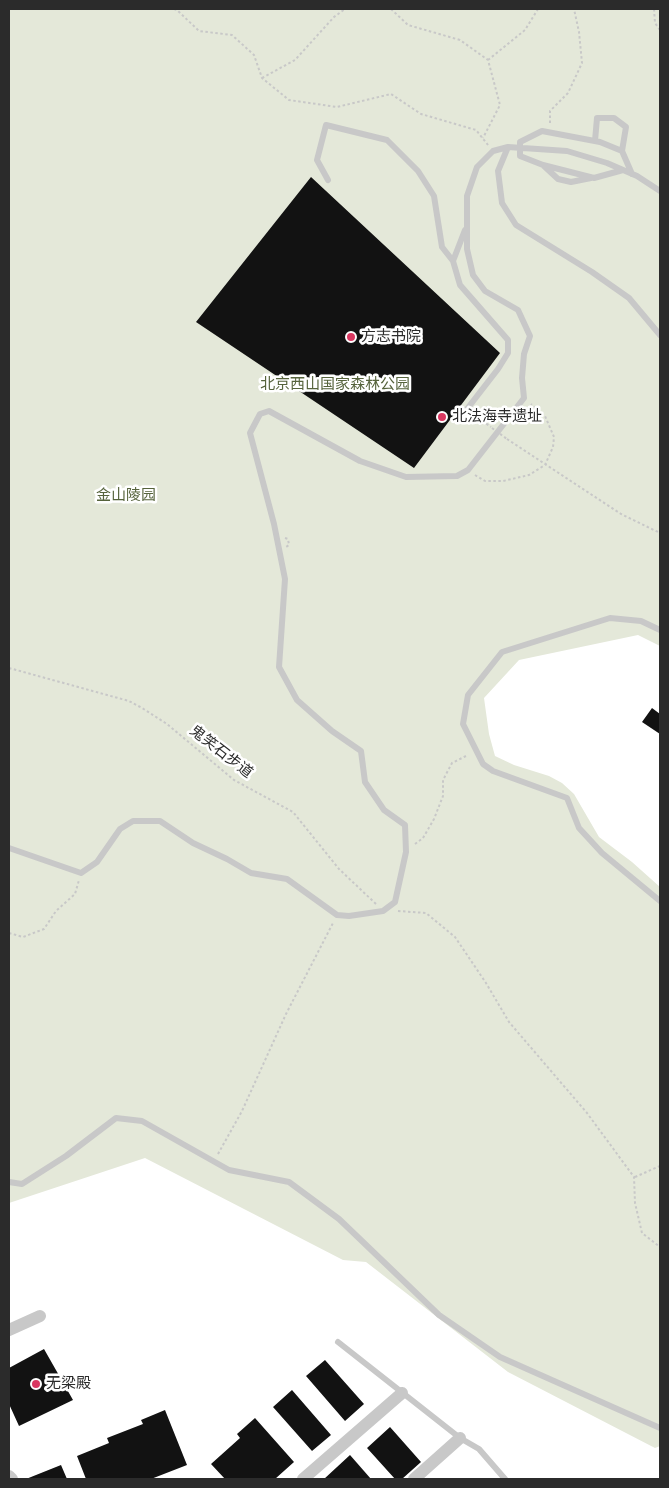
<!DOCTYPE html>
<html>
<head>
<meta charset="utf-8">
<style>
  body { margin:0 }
  #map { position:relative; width:669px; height:1488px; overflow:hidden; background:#fff; font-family:"Fira Sans",sans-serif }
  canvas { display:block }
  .frame { position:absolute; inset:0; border:10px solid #2b2b2b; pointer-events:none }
</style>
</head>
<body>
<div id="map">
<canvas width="669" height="1488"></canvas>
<div class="frame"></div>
</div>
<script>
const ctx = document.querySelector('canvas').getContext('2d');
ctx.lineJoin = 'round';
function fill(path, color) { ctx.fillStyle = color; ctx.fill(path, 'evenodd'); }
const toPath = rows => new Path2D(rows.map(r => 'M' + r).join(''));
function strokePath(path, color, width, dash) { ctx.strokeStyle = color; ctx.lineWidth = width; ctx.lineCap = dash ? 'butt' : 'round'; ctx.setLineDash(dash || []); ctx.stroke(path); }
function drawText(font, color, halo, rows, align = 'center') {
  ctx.font = font + ' "Fira Sans","Noto Sans SC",sans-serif'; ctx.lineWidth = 5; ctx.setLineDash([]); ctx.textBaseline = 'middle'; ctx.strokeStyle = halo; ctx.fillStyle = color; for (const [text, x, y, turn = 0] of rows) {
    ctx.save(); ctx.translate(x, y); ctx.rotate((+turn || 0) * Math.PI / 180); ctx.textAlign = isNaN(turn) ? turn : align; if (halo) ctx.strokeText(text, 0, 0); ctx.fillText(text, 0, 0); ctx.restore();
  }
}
fill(toPath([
  [9,9,660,9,660,646,638,635,519,660,484,698,489,734,495,756,514,765,549,776,562,783,574,794,599,837,632,862,660,887,660,1446,655,1448,508,1372,366,1262,343,1260,145,1158,9,1203]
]), '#e4e8d9');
fill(toPath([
  [311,177,500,353,414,468,196,322],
  [652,708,660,714,660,734,642,722],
  [44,1349,73,1400,19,1426,9,1404,9,1368],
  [325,1360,364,1404,345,1421,306,1376],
  [292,1390,331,1435,312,1451,273,1407],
  [165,1410,187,1465,151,1479,86,1479,77,1456,109,1443,107,1438,143,1424,141,1420],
  [255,1418,294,1462,275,1479,225,1479,211,1464,240,1438,237,1434],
  [390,1427,421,1462,402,1479,395,1479,367,1448],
  [350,1455,371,1479,324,1479],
  [61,1465,67,1479,26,1479]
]), '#121212');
strokePath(toPath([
  [174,9,177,10,199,31,232,35,254,55,262,78,289,100,337,107,391,94,421,114,476,130,488,145],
  [391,9,408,25,460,40,488,60,500,105,483,138],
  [654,9,655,23,660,30],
  [488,60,525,30,538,9],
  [262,78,295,60,334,17,345,9],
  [550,123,550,111,568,93,582,63,579,32,574,9],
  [474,415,491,427],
  [507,439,621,514,660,533],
  [475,475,485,481,503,481,529,475,545,465,553,447,554,437,545,416,531,404],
  [285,538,288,539,289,545,286,547],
  [9,668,129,701,142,708,167,724,234,780,293,812,339,869,376,904],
  [415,844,423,838,434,819,443,796,443,780,452,763,468,755],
  [398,911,426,913,455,937,486,983,509,1022,587,1113,634,1177,635,1203,642,1233,660,1247],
  [9,933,23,937,44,929,56,911,75,894,79,880],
  [218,1154,242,1111,286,1014,333,923],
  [635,1177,660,1166]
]), '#c8c8c8', 2, [2.5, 2.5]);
strokePath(toPath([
  [595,141,597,118,614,118,626,127,622,151],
  [508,147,498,171,502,203,516,225,592,272,629,298,660,335],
  [544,166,558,179,571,182,591,178],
  [623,170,594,178,543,165,520,156,520,142,542,131,600,142,622,151,632,174],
  [328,180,317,160,326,125,387,140,418,171,434,196,442,247,453,261],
  [465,230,453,261,460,285,508,340,508,353,498,369,467,409],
  [660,630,641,621,610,618,502,652,468,695,463,724,483,764,493,771,567,798,579,828,602,853,660,901],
  [9,848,81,873,97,862,120,829,133,821,160,821,193,843,227,859,251,873,287,879,337,915,349,916,383,911,395,902,406,852,405,825,384,810,365,782,361,751,332,731,297,700,279,667,285,579,274,524,250,433,260,414,269,411,360,461,406,477,457,476,468,470,524,398,522,378,524,354,530,336,518,310,485,291,473,275,467,249,467,196,477,167,493,151,508,147,567,151,607,163,637,176,660,191],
  [9,1182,22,1184,66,1156,116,1118,142,1121,229,1170,289,1182,339,1219,439,1315,500,1357,660,1428],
  [338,1342,460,1438,479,1449,505,1479]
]), '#c8c8c8', 6);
strokePath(toPath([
  [9,1330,40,1316],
  [9,1476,12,1479],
  [303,1479,402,1393],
  [414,1479,460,1438]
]), '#c8c8c8', 12);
strokePath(toPath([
  [492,428,507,439]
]), '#c8c8c8', 2, [2.5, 2.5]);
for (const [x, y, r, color] of [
  [351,337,5,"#d93760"],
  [442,417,5,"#d93760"],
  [36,1384,5,"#d93760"]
]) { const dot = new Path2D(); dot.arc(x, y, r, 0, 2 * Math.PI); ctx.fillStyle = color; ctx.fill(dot); strokePath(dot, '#fff', 2); }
drawText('15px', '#2b2b2b', '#fff', [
  ["方志书院",361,337],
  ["北法海寺遗址",452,417],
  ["无梁殿",46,1384]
], 'left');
drawText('15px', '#56633c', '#fff', [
  ["北京西山国家森林公园",335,385],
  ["金山陵园",126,496]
]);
drawText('15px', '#2b2b2b', '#fff', [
  ["鬼笑石步道",221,752,38]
]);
</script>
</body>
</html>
